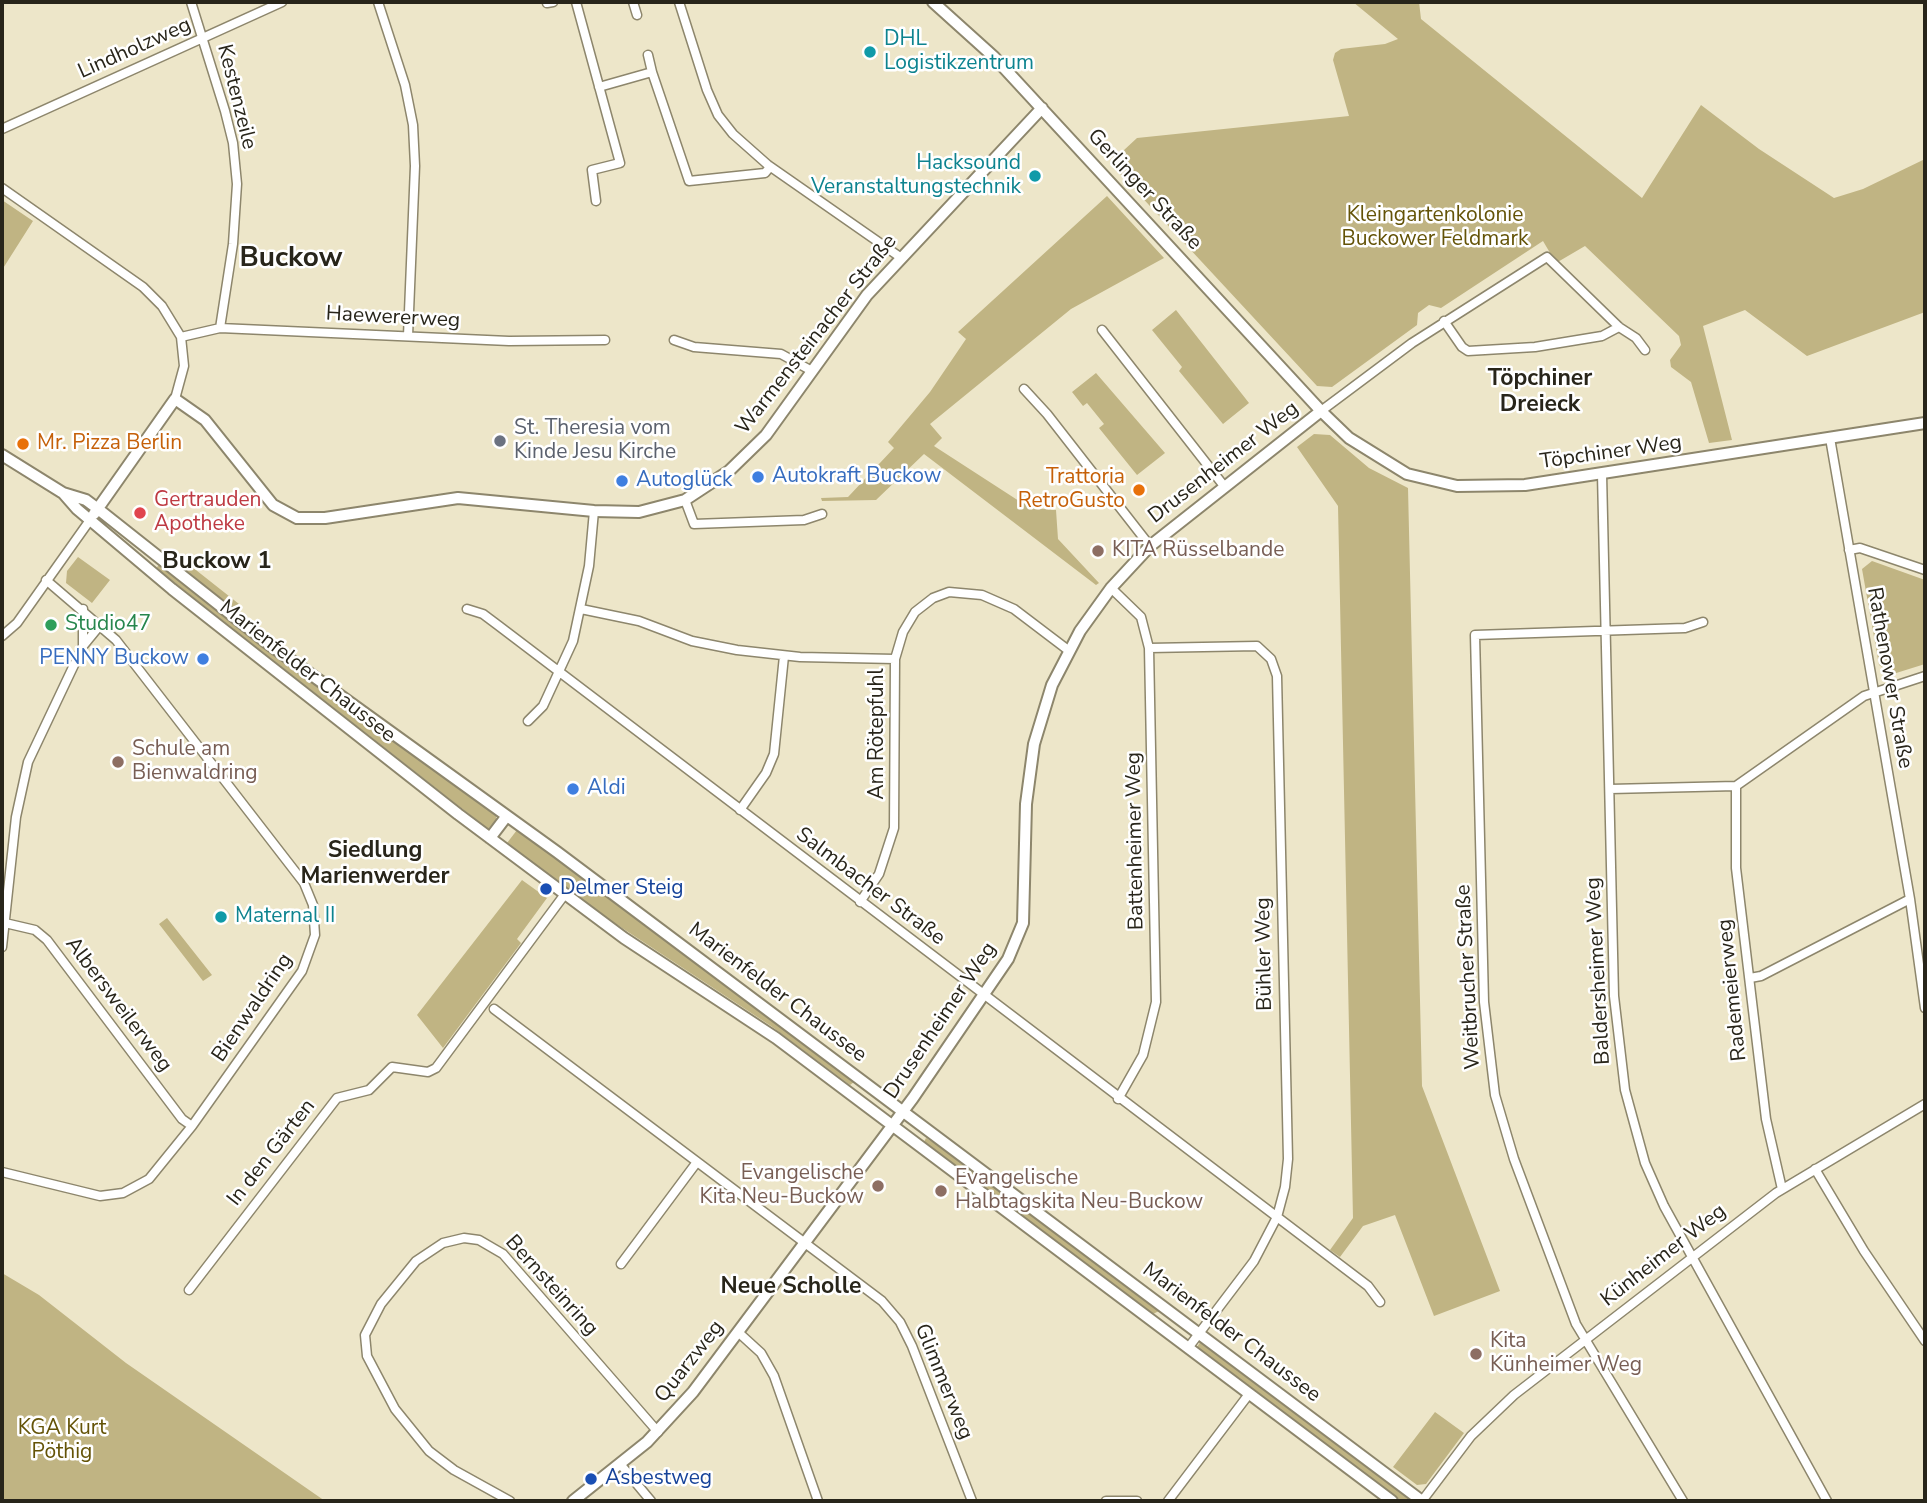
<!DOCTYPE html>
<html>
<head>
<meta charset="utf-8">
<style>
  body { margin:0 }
  #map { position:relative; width:1927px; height:1503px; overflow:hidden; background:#ede6c9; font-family:"Nunito Sans",sans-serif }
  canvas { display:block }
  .frame { position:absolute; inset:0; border:4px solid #28251a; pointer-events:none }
</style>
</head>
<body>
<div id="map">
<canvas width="1927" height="1503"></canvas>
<div class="frame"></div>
</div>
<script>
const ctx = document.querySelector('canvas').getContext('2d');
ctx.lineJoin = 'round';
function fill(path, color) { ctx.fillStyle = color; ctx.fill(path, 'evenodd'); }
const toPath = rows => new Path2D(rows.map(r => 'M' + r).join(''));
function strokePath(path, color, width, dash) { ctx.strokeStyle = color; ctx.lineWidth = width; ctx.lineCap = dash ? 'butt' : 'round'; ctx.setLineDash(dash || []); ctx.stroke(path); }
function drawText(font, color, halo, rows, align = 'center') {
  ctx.font = font + ' "Nunito Sans",sans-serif'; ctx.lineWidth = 5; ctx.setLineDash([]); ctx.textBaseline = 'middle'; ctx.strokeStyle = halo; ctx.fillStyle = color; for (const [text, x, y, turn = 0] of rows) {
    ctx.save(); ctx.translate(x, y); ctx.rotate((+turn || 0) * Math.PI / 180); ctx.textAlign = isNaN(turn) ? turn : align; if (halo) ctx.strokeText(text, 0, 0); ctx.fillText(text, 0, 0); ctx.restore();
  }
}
fill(toPath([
  [1353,2,1419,2,1421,19,1642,198,1701,105,1759,149,1834,198,1863,189,1925,159,1925,312,1807,356,1745,310,1703,326,1732,440,1709,443,1691,382,1671,367,1670,360,1681,345,1679,336,1585,246,1556,263,1543,241,1441,308,1429,305,1418,313,1417,325,1332,387,1317,386,1110,163,1137,138,1349,116,1333,60,1335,53,1341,49,1385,44,1398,39],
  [1107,196,1164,258,1071,309,930,424,942,438,934,446,1019,501,1034,508,1056,510,1058,539,1099,583,1096,585,924,454,876,500,822,501,821,498,848,497,894,448,888,442,930,392,966,339,958,332],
  [2,200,33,221,2,270],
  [1176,310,1249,403,1223,424,1179,371,1182,367,1152,330],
  [1096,373,1165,453,1137,475,1099,428,1104,424,1087,403,1083,406,1072,392],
  [1314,434,1330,435,1369,468,1408,488,1422,1086,1500,1291,1434,1316,1395,1215,1363,1226,1340,1257,1330,1250,1353,1218,1338,506,1297,447],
  [169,552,182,559,239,604,235,610,166,556],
  [78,557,110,580,92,603,66,583,67,571],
  [1872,561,1925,580,1925,664,1893,674,1879,665,1862,569],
  [159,565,268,651,496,816,496,820,488,829,156,568],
  [517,830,544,848,854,1082,850,1085,771,1026,610,920,507,843],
  [522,880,547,898,517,939,521,943,443,1048,417,1015],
  [167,918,212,975,203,981,159,924],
  [926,1138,969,1165,1159,1311,1153,1314,924,1142],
  [2,1273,39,1295,126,1363,325,1501,2,1501],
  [1201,1341,1414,1501,1402,1501,1197,1347],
  [1435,1412,1464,1433,1426,1484,1417,1485,1393,1467]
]), '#c0b483');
const street = toPath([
  [191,2,225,111,233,143,237,184,233,244,220,328],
  [378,2,405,85,413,125,415,166,408,336],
  [576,2,620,163,592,170,596,201],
  [633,2,637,15],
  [679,2,707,90,718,115,733,134,768,165,900,257],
  [547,3,553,2],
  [648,55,652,72],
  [599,87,652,72,689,181,765,173,770,167],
  [2,129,282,2],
  [2,188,143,287,162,306,181,337,184,366,175,399],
  [1444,321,1462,347,1468,351,1535,347,1602,336,1619,327],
  [1102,330,1224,486],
  [181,337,220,328,509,341,605,340],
  [674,340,694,347,781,354,812,371],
  [1024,389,1047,414,1150,546],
  [1321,411,1412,343,1547,257,1619,327,1636,338,1645,350],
  [1830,438,1910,899,1925,1008],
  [1602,474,1614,996,1625,1090,1645,1163,1664,1206,1827,1501],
  [685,500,694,524,804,520,822,514],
  [1849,550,1860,548,1925,570],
  [1111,588,1141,617,1149,648,1156,1002,1143,1055,1118,1099],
  [467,609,483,614,499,626,1368,1286,1380,1302],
  [581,609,639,621,692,641,737,650,800,657,895,659],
  [2,636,17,623,90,520],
  [83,646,83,609],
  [1149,648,1257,646,1271,659,1277,676,1288,1159,1285,1187,1277,1217,1254,1261,1188,1348],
  [528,721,543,706,573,641,589,566,594,511],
  [1736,786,1736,868,1766,1119,1782,1189],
  [1736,786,1864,696,1925,676],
  [1610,789,1736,786],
  [740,810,766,773,774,754,784,656],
  [860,902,879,874,894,828,895,659,903,632,915,612,933,598,949,592,982,595,1014,609,1068,650],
  [5,923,35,930,47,940,182,1119,192,1126],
  [2,947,16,817,28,762,83,646,101,624],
  [1750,978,1761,976,1910,899],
  [494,1009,882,1301,900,1322,912,1346,972,1501],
  [1815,1169,1864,1251,1925,1341],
  [2,1172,100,1196,123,1193,149,1179,192,1126,302,971,315,935,313,905,304,883,116,640,46,580],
  [621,1264,697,1162],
  [189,1290,337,1098,369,1090,392,1067,428,1072,436,1068,565,894],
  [738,1332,761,1353,774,1376,818,1501],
  [621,1465,651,1501],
  [510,1501,454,1470,429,1451,395,1409,367,1356,365,1335,381,1304,416,1261,443,1243,464,1238,479,1240,503,1254,658,1432],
  [1106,1501,1137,1501],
  [1168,1501,1249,1394],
  [1422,1501,1471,1436,1514,1395,1776,1193,1925,1104],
  [1683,1501,1576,1324,1514,1159,1495,1095,1484,1002,1475,635,1685,628,1703,622]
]);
const secondary = toPath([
  [933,2,994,57,1321,411,1349,438,1407,474,1457,486,1525,485,1925,423],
  [2,455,63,493,86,500,98,509,266,642,557,852,1422,1501],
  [63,493,77,509,172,589,458,814,624,938,776,1038,1392,1501],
  [94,514,175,399,205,420,273,505,297,518,325,518,458,498,594,511,639,512,685,500,729,471,766,435,867,295,1042,108],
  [490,838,506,817],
  [573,1501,647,1442,693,1392,913,1098,1008,959,1023,923,1026,804,1034,744,1052,685,1080,631,1111,588,1150,546,1321,411]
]);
strokePath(street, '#8d866c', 11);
strokePath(secondary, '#8d866c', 14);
strokePath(street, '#fff', 8);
strokePath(secondary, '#fff', 10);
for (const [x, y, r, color] of [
  [870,52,7,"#0f9aa8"],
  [1035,176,7,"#0f9aa8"],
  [500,441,7,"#6b7280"],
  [23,444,7,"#e8710a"],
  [758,477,7,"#3f7fe0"],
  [622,481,7,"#3f7fe0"],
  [1139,490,7,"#e8710a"],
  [140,513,7,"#e0444e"],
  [1098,551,7,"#8d6e63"],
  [51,625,7,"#2e9e5b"],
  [203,659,7,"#3f7fe0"],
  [118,762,7,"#8d6e63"],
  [573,789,7,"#3f7fe0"],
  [546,889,7,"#1a4fb4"],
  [221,917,7,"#0f9aa8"],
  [878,1186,7,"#8d6e63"],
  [941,1191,7,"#8d6e63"],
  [1476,1354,7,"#8d6e63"],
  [591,1479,7,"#1a4fb4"]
]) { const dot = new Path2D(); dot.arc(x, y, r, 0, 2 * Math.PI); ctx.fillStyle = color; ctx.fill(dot); strokePath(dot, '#fff', 2.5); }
drawText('21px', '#0d838f', '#fff', [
  ["DHL",884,40],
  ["Logistikzentrum",884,64],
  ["Hacksound",1021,164,"right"],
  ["Veranstaltungstechnik",1021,188,"right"],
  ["Maternal II",235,917]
], 'left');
drawText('21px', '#28251a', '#fff', [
  ["Lindholzweg",135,49,-24],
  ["Kestenzeile",236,97,76],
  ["Gerlinger Straße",1144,190,47],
  ["Haewererweg",393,318,3],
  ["Warmensteinacher Straße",817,335,-52],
  ["Töpchiner Weg",1611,453,-8],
  ["Drusenheimer Weg",1224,463,-38],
  ["Marienfelder Chaussee",307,672,38],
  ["Rathenower Straße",1889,678,80],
  ["Am Rötepfuhl",878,734,-90],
  ["Battenheimer Weg",1136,841,-91],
  ["Salmbacher Straße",870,887,37],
  ["Bühler Weg",1265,954,-91],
  ["Baldersheimer Weg",1599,971,-93],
  ["Weitbrucher Straße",1469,977,-93],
  ["Rademeierweg",1733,990,-96],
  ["Marienfelder Chaussee",777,993,37],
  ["Albersweilerweg",118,1005,53],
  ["Bienwaldring",253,1008,-56],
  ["Drusenheimer Weg",941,1021,-56],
  ["In den Gärten",272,1153,-52],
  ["Künheimer Weg",1664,1256,-38],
  ["Bernsteinring",551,1286,48],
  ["Marienfelder Chaussee",1231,1333,37],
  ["Quarzweg",690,1362,-52],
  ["Glimmerweg",943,1382,68]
]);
drawText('21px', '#645307', '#fff', [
  ["Kleingartenkolonie",1435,216],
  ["Buckower Feldmark",1435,240],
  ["KGA Kurt",62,1429],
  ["Pöthig",62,1453]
]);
drawText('21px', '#5b616d', '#fff', [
  ["St. Theresia vom",514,429],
  ["Kinde Jesu Kirche",514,453]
], 'left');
drawText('21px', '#c56008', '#fff', [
  ["Mr. Pizza Berlin",37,444],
  ["Trattoria",1125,478,"right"],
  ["RetroGusto",1125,502,"right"]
], 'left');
drawText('21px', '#366cbe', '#fff', [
  ["Autokraft Buckow",772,477],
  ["Autoglück",636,481],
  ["PENNY Buckow",189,659,"right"],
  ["Aldi",587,789]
], 'left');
drawText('21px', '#be3a42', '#fff', [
  ["Gertrauden",154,501],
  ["Apotheke",154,525]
], 'left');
drawText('21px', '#785e54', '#fff', [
  ["KITA Rüsselbande",1112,551],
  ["Schule am",132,750],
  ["Bienwaldring",132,774],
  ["Evangelische",864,1174,"right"],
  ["Kita Neu-Buckow",864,1198,"right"],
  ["Evangelische",955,1179],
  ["Halbtagskita Neu-Buckow",955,1203],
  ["Kita",1490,1342],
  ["Künheimer Weg",1490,1366]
], 'left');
drawText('21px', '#27864d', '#fff', [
  ["Studio47",65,625]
], 'left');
drawText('21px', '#164399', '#fff', [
  ["Delmer Steig",560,889],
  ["Asbestweg",605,1479]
], 'left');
drawText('bold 23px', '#28251a', '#fff', [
  ["Töpchiner",1540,379],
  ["Dreieck",1540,405],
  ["Siedlung",375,851],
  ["Marienwerder",375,877],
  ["Neue Scholle",791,1287]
]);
drawText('bold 24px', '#28251a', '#fff', [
  ["Buckow 1",217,562]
]);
drawText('bold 28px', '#28251a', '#fff', [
  ["Buckow",291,259]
]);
</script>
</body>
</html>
